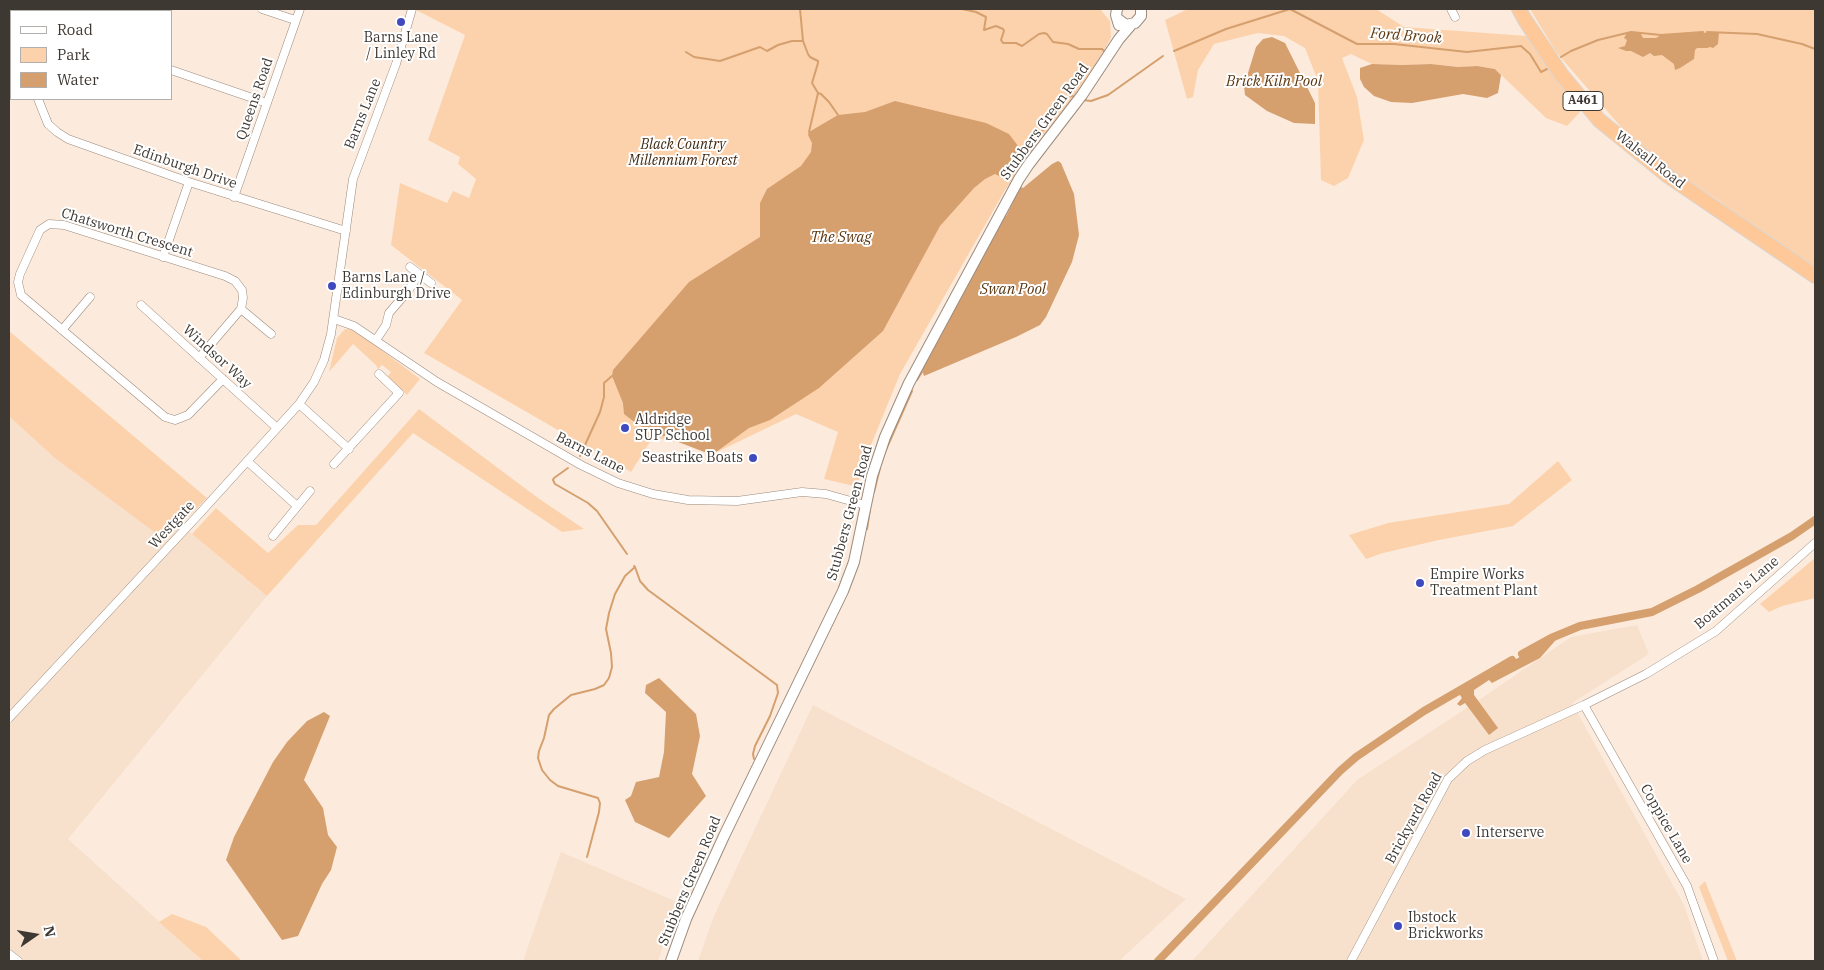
<!DOCTYPE html>
<html>
<head>
<meta charset="utf-8">
<style>
  body { margin:0 }
  #map { position:relative; width:1824px; height:970px; overflow:hidden; background:#fcebdc; font-family:"IBM Plex Serif",serif }
  canvas { display:block }
  .frame { position:absolute; inset:0; border:10px solid #3e3832; pointer-events:none }
  .legend { position:absolute; left:10px; top:10px; width:162px; height:90px; box-sizing:border-box; background:#fff; border:1px solid #b2afad; margin:0; padding:6px 9px; list-style:none; font-size:15px; color:#3e3832 }
  .legend li { display:flex; align-items:center; gap:10px; height:25px }
  .legend b { width:25px; border:1px solid #b2afad }
  .north { position:absolute; left:10px; top:910px; width:50px; height:50px; -webkit-text-stroke:4px #fff; paint-order:stroke; rotate:77deg; font-size:14px; font-weight:700; line-height:20px; text-align:center; color:#3e3832 }
  .north::after { content:''; display:block; margin:auto; width:18px; height:22px; background:#3e3832; clip-path:polygon(50% 0,100% 100%,50% 72%,0 100%) }
</style>
</head>
<body>
<div id="map">
<canvas width="1824" height="970"></canvas>
<div class="frame"></div>
<ul class="legend">
<li><b style="height:6px;background:#fff"></b>Road</li>
<li><b style="height:14px;background:#fcd2ac"></b>Park</li>
<li><b style="height:14px;background:#d59f6e"></b>Water</li>
</ul>
<div class="north">N</div>
</div>
<script>
const ctx = document.querySelector('canvas').getContext('2d');
ctx.lineJoin = 'round';
function fill(path, color) { ctx.fillStyle = color; ctx.fill(path, 'evenodd'); }
const toPath = rows => new Path2D(rows.map(r => 'M' + r).join(''));
function strokePath(path, color, width, dash) { ctx.strokeStyle = color; ctx.lineWidth = width; ctx.lineCap = dash ? 'butt' : 'round'; ctx.setLineDash(dash || []); ctx.stroke(path); }
function drawText(font, color, halo, rows, align = 'center') {
  ctx.font = font + ' "IBM Plex Serif",serif'; ctx.lineWidth = 4; ctx.setLineDash([]); ctx.textBaseline = 'middle'; ctx.strokeStyle = halo; ctx.fillStyle = color; for (const [text, x, y, turn = 0] of rows) {
    ctx.save(); ctx.translate(x, y); ctx.rotate((+turn || 0) * Math.PI / 180); ctx.textAlign = isNaN(turn) ? turn : align; if (halo) ctx.strokeText(text, 0, 0); ctx.fillText(text, 0, 0); ctx.restore();
  }
}
fill(toPath([
  [9,397,158,502,180,524,267,596,68,839,203,961,9,961],
  [1637,625,1649,654,1572,703,1684,905,1703,961,1192,961,1357,780,1482,698,1571,637],
  [813,705,1186,899,1119,961,698,961,714,916],
  [561,852,677,902,658,961,523,961]
]), '#f7e0cc');
fill(toPath([
  [416,9,1100,9,1110,21,1111,37,1104,51,1073,101,1005,190,900,374,860,472,858,487,824,479,838,432,796,414,719,451,653,437,631,472,424,353,462,300,391,245,400,183,447,203,453,191,469,198,476,179,458,164,460,157,428,140,465,35,416,10],
  [1188,9,1376,9,1404,27,1527,36,1581,111,1567,126,1546,118,1495,69,1477,66,1458,67,1431,64,1402,65,1372,64,1351,54,1342,58,1357,97,1364,140,1348,178,1334,186,1321,180,1318,81,1305,48,1284,36,1258,33,1214,44,1198,70,1193,97,1187,99,1165,20],
  [1530,9,1815,9,1815,270,1715,198,1671,170,1642,146,1621,127,1556,52],
  [345,329,355,330,420,379,407,395,387,377,391,372,382,365,378,369,376,365,353,344,329,372,337,338],
  [9,331,207,498,165,540,55,458,9,416],
  [419,409,538,498,584,529,562,532,413,433,267,596,192,534,216,508,268,553,298,525,316,525],
  [1558,461,1572,480,1513,526,1439,540,1383,553,1366,559,1349,535,1388,523,1509,504],
  [1815,558,1815,598,1782,606,1769,612,1760,604],
  [1705,881,1737,961,1728,961,1699,887],
  [172,914,206,927,242,961,203,961,159,922]
]), '#fcd2ac');
fill(toPath([
  [1631,32,1640,32,1643,38,1656,38,1661,35,1719,32,1718,44,1713,48,1710,47,1707,48,1697,48,1695,50,1694,59,1680,68,1675,70,1674,64,1662,55,1654,56,1650,53,1643,57,1631,51,1626,51,1618,48,1625,46,1627,40,1624,38,1627,33],
  [1272,37,1285,43,1315,103,1315,124,1294,123,1267,111,1245,95,1244,86,1256,47,1263,39],
  [1372,64,1402,65,1431,64,1458,67,1477,66,1495,69,1501,75,1498,93,1487,98,1463,94,1412,103,1391,102,1374,96,1364,87,1360,79,1360,68],
  [895,101,986,123,1009,134,1018,146,1022,157,1009,181,995,174,985,179,974,188,940,226,883,331,819,388,770,420,749,428,712,455,650,431,637,424,624,414,623,403,612,376,613,370,689,282,760,237,760,203,767,189,801,166,811,152,812,143,808,135,809,132,838,115,865,112],
  [1058,161,1061,163,1074,194,1079,235,1072,262,1046,317,1040,325,1016,337,924,376,922,370,1004,216,1006,216,1012,204,1019,186,1023,188,1052,164],
  [1562,633,1540,658,1492,683,1489,680,1474,690,1474,695,1498,728,1489,735,1465,703,1460,706,1457,704,1462,698,1458,692],
  [659,678,696,714,700,736,692,774,706,796,669,838,635,822,625,800,631,796,636,782,659,777,664,752,666,712,645,693,646,685],
  [324,712,330,716,304,780,323,808,328,835,337,847,331,870,322,884,298,936,282,940,226,860,234,837,273,762,287,742,307,721]
]), '#d59f6e');
strokePath(toPath([
  [800,9,803,41,808,54,810,57,818,61,818,63,812,83,818,93,821,94,829,102,838,115],
  [962,9,976,12,986,17,984,30,996,26,1003,29,1004,31,1001,40,1003,43,1016,43,1022,46,1039,34,1044,33,1047,34,1053,42,1068,44,1079,49,1102,49,1104,51],
  [1707,32,1757,34,1802,44,1815,49],
  [1174,51,1226,29,1290,9,1357,44,1394,44,1467,52,1521,46,1530,54,1541,72,1547,69],
  [686,52,694,57,720,61,760,47,767,51,778,45,792,41,802,41],
  [1561,57,1571,51,1598,40,1631,32,1661,35,1703,32],
  [1083,100,1091,101,1108,95,1163,56],
  [809,132,818,93],
  [1022,157,1034,138,1047,126,1068,97,1071,96,1077,97],
  [917,380,922,372],
  [885,452,912,391],
  [580,456,600,412,604,397,604,383,612,376],
  [568,468,554,478,553,480,555,484,588,503,597,511,627,554],
  [874,492,880,468],
  [867,529,870,509],
  [635,567,640,581,648,590,777,685,778,693,770,716,755,746,753,754,754,759],
  [587,857,599,812,600,803,598,798,558,786,550,780,542,770,538,758,539,751,544,738,549,715,554,709,571,695,595,689,604,685,609,678,612,667,611,653,606,629,609,613,615,594,625,576,635,567,634,566]
]), '#d59f6e', 2);
strokePath(toPath([
  [1522,654,1551,638,1580,626,1652,612,1698,589,1792,536,1815,520],
  [1158,961,1340,771,1356,757,1424,711,1512,660]
]), '#d59f6e', 8);
const street = toPath([
  [262,9,295,20],
  [1451,9,1455,17],
  [100,11,100,9],
  [9,33,11,31],
  [171,70,267,103],
  [38,99,48,124,57,132,68,139,189,182,346,231],
  [234,197,300,9],
  [163,257,189,182],
  [410,267,431,283],
  [141,305,277,428],
  [241,309,271,334],
  [334,319,354,326,437,382,581,465,618,483,653,494,688,500,737,501,802,492,826,494,865,505],
  [62,330,90,297],
  [376,340,386,325,389,313,408,291,419,274],
  [199,358,241,309,243,298,242,290,235,281,225,276,64,225,49,224,40,230,20,274,18,282,21,295,165,417,175,420,188,415,223,379],
  [299,404,349,449],
  [247,461,297,506],
  [334,464,399,393,379,374],
  [273,536,310,491],
  [1584,705,1687,886,1714,961],
  [9,718,201,512,299,404,314,382,324,360,331,334,353,179,396,64,412,9],
  [9,954,18,961],
  [1351,961,1448,779,1467,761,1485,750,1584,705,1646,674,1716,631,1815,543]
]);
const secondary = toPath([
  [1117,9,1116,15,1119,25],
  [1118,19,1126,25,1135,23,1141,16,1141,9],
  [671,961,686,919,724,836,843,591,854,562,872,476,885,437,909,383,1019,179,1029,164,1082,95,1119,39,1131,25]
]);
const highway = toPath([
  [1519,9,1525,20,1561,74,1599,120,1668,176,1815,276]
]);
strokePath(street, '#9b8b7e', 9);
strokePath(secondary, '#9b8b7e', 12);
strokePath(highway, '#d8d7d6', 16);
strokePath(street, '#fff', 8);
strokePath(secondary, '#fff', 10);
strokePath(highway, '#ffc898', 14);
for (const [x, y, r, color] of [
  [401,22,5,"#3e4abe"],
  [332,286,5,"#3e4abe"],
  [625,428,5,"#3e4abe"],
  [753,458,5,"#3e4abe"],
  [1420,583,5,"#3e4abe"],
  [1466,833,5,"#3e4abe"],
  [1398,926,5,"#3e4abe"]
]) { const dot = new Path2D(); dot.arc(x, y, r, 0, 2 * Math.PI); ctx.fillStyle = color; ctx.fill(dot); strokePath(dot, '#fff', 2); }
for (const [x, y, w] of [
  [1583,101,40]
]) { const box = new Path2D(); box.roundRect(x - w / 2, y - 9.5, w, 19, 4); ctx.fillStyle = '#fff'; ctx.fill(box); strokePath(box, '#3e3832', 1); }
drawText('bold 12px', '#3e3832', null, [
  ["A461",1583,101]
]);
drawText('14px', '#3e3832', '#fff', [
  ["Barns Lane",401,38,"center"],
  ["/ Linley Rd",401,54,"center"],
  ["Barns Lane /",342,278],
  ["Edinburgh Drive",342,294],
  ["Aldridge",635,420],
  ["SUP School",635,436],
  ["Seastrike Boats",743,458,"right"],
  ["Empire Works",1430,575],
  ["Treatment Plant",1430,591],
  ["Interserve",1476,833],
  ["Ibstock",1408,918],
  ["Brickworks",1408,934]
], 'left');
drawText('14px', '#3e3832', '#fff', [
  ["Queens Road",255,99,-71],
  ["Barns Lane",363,114,-68],
  ["Stubbers Green Road",1045,122,-54],
  ["Walsall Road",1650,160,38],
  ["Edinburgh Drive",185,167,19],
  ["Chatsworth Crescent",127,233,17],
  ["Windsor Way",217,357,42],
  ["Barns Lane",590,453,27],
  ["Stubbers Green Road",850,513,-75],
  ["Westgate",172,525,-47],
  ["Boatman's Lane",1737,593,-40],
  ["Brickyard Road",1414,818,-61],
  ["Coppice Lane",1666,824,60],
  ["Stubbers Green Road",690,881,-67]
]);
drawText('italic 14px', '#402913', '#fff', [
  ["Black Country",683,145],
  ["Millennium Forest",683,161]
]);
drawText('italic 15px', '#5b3711', '#fff', [
  ["Ford Brook",1406,36,4],
  ["Brick Kiln Pool",1274,82],
  ["The Swag",841,238],
  ["Swan Pool",1013,290]
]);
</script>
</body>
</html>
